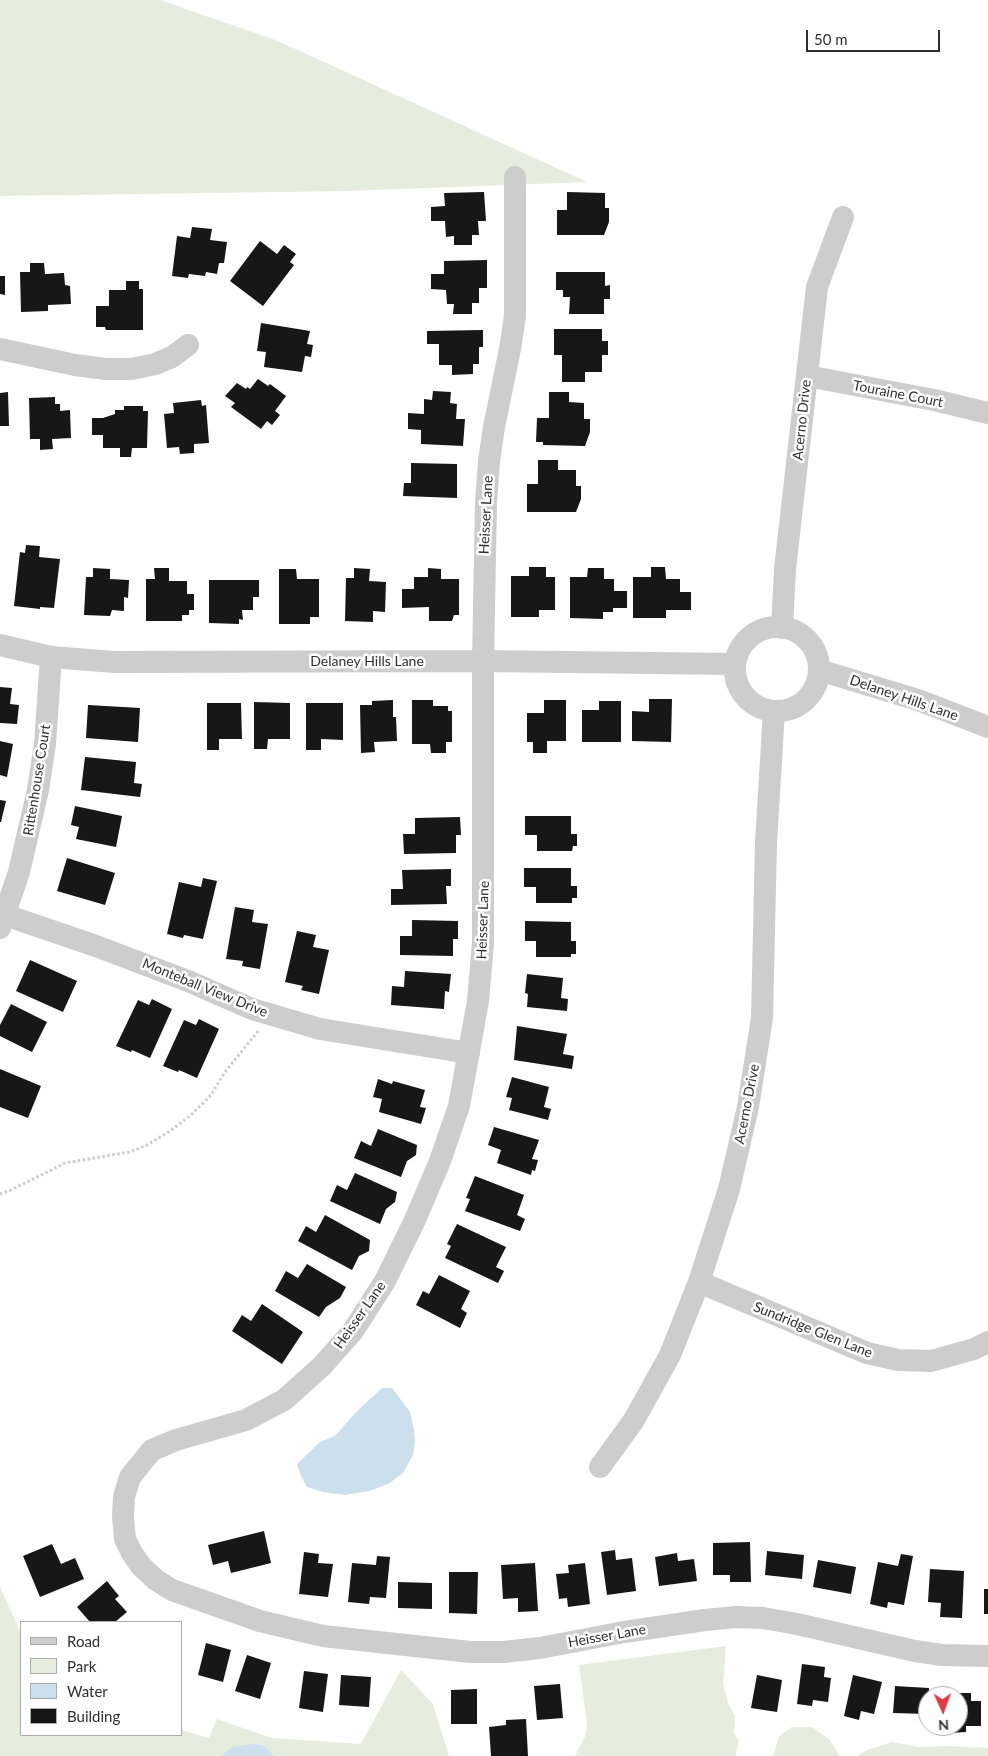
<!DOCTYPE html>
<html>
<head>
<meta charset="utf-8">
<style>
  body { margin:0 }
  #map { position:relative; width:988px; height:1756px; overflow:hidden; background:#fff; font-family:Lato,sans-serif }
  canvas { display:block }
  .legend { position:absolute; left:20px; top:1621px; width:162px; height:115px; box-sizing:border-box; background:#fff; border:1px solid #acacac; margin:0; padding:6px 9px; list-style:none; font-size:15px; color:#303030 }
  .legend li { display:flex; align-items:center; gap:10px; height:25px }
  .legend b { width:25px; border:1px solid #acacac }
  .north { position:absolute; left:918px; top:1686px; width:50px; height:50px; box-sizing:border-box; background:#fff; border:1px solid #acacac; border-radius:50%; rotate:178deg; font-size:14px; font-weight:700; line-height:20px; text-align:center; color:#303030 }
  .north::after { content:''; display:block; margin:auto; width:18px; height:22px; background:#e03a45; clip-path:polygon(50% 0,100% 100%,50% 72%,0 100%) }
  .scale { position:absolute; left:806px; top:30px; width:134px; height:22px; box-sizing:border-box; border:2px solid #303030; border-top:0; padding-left:6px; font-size:15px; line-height:18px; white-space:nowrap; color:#303030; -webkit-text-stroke:4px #fff; paint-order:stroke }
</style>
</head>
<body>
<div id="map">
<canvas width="988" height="1756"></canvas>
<ul class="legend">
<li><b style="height:6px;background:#cdcdcd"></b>Road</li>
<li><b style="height:14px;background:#e6eddf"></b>Park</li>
<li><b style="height:14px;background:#ccdfec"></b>Water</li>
<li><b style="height:14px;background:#171717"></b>Building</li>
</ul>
<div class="north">N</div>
<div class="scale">50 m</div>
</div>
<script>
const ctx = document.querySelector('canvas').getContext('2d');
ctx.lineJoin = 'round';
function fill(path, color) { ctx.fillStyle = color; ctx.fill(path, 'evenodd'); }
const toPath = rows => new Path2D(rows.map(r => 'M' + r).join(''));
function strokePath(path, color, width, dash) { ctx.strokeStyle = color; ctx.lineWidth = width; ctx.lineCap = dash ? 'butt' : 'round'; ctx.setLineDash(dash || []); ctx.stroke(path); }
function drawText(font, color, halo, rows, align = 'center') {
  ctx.font = font + ' Lato,sans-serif'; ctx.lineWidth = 5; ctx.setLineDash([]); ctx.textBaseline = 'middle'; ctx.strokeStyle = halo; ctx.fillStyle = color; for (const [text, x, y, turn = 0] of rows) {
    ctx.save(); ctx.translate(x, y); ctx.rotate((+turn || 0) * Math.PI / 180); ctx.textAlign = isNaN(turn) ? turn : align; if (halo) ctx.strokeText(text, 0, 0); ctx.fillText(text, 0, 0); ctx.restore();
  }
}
fill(toPath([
  [0,0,160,0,278,41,587,182,348,191,0,196],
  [0,1587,21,1633,21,1735,181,1735,181,1730,209,1738,217,1719,272,1738,361,1744,401,1670,433,1704,449,1756,275,1756,263,1745,223,1754,221,1756,0,1756],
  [726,1646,723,1683,728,1703,735,1716,734,1733,739,1741,735,1756,575,1756,585,1737,587,1723,579,1665],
  [792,1727,812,1727,830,1740,840,1756,773,1756,779,1736],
  [892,1742,918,1747,948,1746,988,1748,988,1756,857,1756,867,1750]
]), '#e6eddf');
fill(toPath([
  [382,1388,392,1388,410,1412,414,1430,415,1442,413,1455,403,1473,388,1484,369,1491,345,1495,323,1492,307,1487,301,1476,297,1464,320,1442,335,1436,356,1412],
  [254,1744,263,1745,275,1756,221,1756,232,1747]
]), '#ccdfec');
fill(toPath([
  [484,192,486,221,478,221,479,235,472,235,472,245,454,245,454,236,446,237,445,221,431,221,431,207,445,206,444,193],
  [567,192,605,193,605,208,609,208,609,222,604,235,557,235,557,210,567,210],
  [192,227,212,229,210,240,227,242,224,263,219,263,217,274,206,272,205,276,189,274,188,278,172,276,177,236,190,238],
  [260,241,277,254,284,245,296,254,290,262,294,265,263,306,230,281],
  [487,260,487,288,479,288,479,303,472,303,472,314,453,314,454,304,447,304,446,290,431,289,431,274,444,274,444,261],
  [30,263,44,263,45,274,64,273,65,285,70,286,71,304,48,305,48,311,21,312,20,272,30,272],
  [556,272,605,272,605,286,610,285,610,299,604,299,604,314,569,314,570,297,563,297,563,290,556,290],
  [0,276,5,276,5,295,0,294],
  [126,281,139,281,139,289,143,289,143,330,106,330,105,327,96,327,96,306,109,306,109,290,126,290],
  [261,323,310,331,307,344,313,345,311,357,305,356,302,372,264,367,266,352,257,351],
  [554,329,602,329,602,341,608,341,608,355,602,355,602,372,585,372,585,382,562,382,562,355,554,355],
  [483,330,483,347,479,347,479,364,473,364,473,374,452,375,452,365,439,365,439,344,427,344,427,331],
  [258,379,268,386,270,384,286,396,275,411,280,415,272,425,267,421,261,429,231,407,235,403,225,396,237,383,246,389,247,387,250,389],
  [433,391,451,392,450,403,457,404,456,419,465,419,463,446,421,444,421,430,408,429,408,413,424,414,424,399,432,400],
  [8,392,9,426,0,426,0,393],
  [549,392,569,392,569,402,584,403,584,419,590,419,590,432,585,446,543,445,543,442,536,442,537,418,549,418],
  [55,397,55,404,60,404,60,411,70,410,71,438,52,439,53,449,40,450,40,439,30,439,29,398],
  [201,400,202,406,206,405,209,443,194,444,194,453,180,454,179,447,167,448,164,414,174,413,173,403],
  [124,406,143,406,143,411,148,411,147,448,132,448,131,457,120,457,120,448,103,448,103,435,92,435,92,418,103,418,115,414,115,410,124,410],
  [538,460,558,460,558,470,576,470,576,486,581,486,581,499,576,512,527,512,527,484,538,484],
  [411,463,457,464,457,498,403,496,404,483,411,483],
  [26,545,40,546,39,557,60,559,54,608,40,607,40,609,14,606,20,552,25,553],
  [529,567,546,567,546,577,555,577,555,610,539,610,539,617,511,617,511,576,529,576],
  [651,567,665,567,666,579,680,579,680,592,691,592,691,610,666,610,666,618,633,618,633,577,651,577],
  [93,568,110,569,110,579,129,580,128,598,124,597,124,611,112,610,110,616,84,615,86,577,93,577],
  [154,568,169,568,169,581,187,581,187,594,194,594,194,610,189,610,189,615,182,615,182,621,146,621,146,579,155,579],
  [354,568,370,569,369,581,386,582,385,612,373,611,373,622,345,621,346,578,354,578],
  [428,568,441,569,441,579,459,579,459,615,454,615,452,621,429,621,429,607,402,608,402,589,414,589,414,577,428,577],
  [588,568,604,568,604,579,614,579,614,591,627,591,627,608,613,608,613,612,603,612,603,619,570,618,570,577,587,577],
  [279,569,296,569,297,579,319,579,319,617,310,617,310,624,279,624],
  [209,580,259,580,259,597,253,597,253,610,242,610,243,620,239,619,239,624,209,623],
  [0,687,12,688,10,704,19,705,17,724,0,723],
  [649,699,672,699,671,742,632,741,632,711,649,712],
  [393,700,393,717,396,717,397,741,374,742,375,752,361,753,360,705,372,705,372,701],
  [412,700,433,700,433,706,448,706,448,711,452,711,452,742,446,742,446,753,431,753,430,744,412,744],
  [544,700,566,700,566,741,547,741,547,753,533,753,533,742,527,742,527,713,544,713],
  [599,701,621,701,621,742,582,742,582,710,599,710],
  [254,702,290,703,290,739,268,739,267,749,254,749],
  [207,703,241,703,242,739,219,739,219,750,207,750],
  [306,703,343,703,343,740,321,739,321,750,306,750],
  [88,705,140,708,138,742,86,738],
  [0,741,13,744,7,777,0,775],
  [85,757,136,762,134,783,142,784,140,797,81,790],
  [0,800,6,801,1,822,0,822],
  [75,806,122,816,116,847,76,839,79,827,71,825],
  [525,816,571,816,571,834,577,834,577,846,573,846,572,851,537,851,537,835,525,835],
  [460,817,461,835,456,835,456,853,404,854,403,834,415,834,415,818],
  [67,858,115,873,105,905,57,891],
  [524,868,571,868,571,886,577,886,577,898,572,898,572,903,536,903,536,887,524,887],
  [451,869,451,886,446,886,447,904,391,905,391,889,403,889,402,870],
  [203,878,217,881,203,939,184,935,183,938,167,934,179,882,201,887],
  [235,907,254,910,252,922,268,924,260,969,242,966,243,961,226,959],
  [412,920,458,921,458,939,453,939,453,956,400,955,400,936,412,936],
  [525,921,571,922,571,941,576,941,576,954,571,954,571,957,536,957,536,941,525,941],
  [297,931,316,935,313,947,329,950,319,994,301,990,303,986,285,982],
  [30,960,77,981,63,1012,16,991],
  [405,971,451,974,449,992,445,991,444,1009,391,1005,392,986,404,987],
  [527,974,563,978,561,998,568,999,567,1011,527,1007,528,994,525,993],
  [152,999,172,1009,150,1058,132,1050,131,1052,116,1046,138,1000,149,1005],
  [11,1004,47,1022,32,1052,0,1036,0,1025],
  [199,1019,219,1029,197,1078,179,1070,178,1072,163,1066,184,1020,196,1025],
  [517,1026,567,1034,563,1054,574,1056,572,1069,514,1060],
  [0,1069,41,1086,28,1118,0,1107],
  [512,1077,549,1087,544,1107,551,1109,548,1120,509,1110,512,1098,506,1097],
  [378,1079,392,1084,393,1081,425,1090,420,1107,426,1108,421,1124,379,1112,382,1099,373,1097],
  [494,1127,539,1140,532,1159,538,1160,535,1171,532,1170,531,1175,497,1163,501,1150,488,1145],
  [378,1129,417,1145,416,1155,407,1161,401,1177,354,1158,361,1141,371,1146],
  [355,1173,397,1192,395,1202,386,1209,380,1224,330,1201,337,1185,347,1190],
  [475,1176,524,1195,517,1215,525,1219,520,1231,465,1211,470,1199,466,1198],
  [325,1215,370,1240,369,1251,359,1256,352,1270,298,1241,306,1226,316,1232],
  [457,1224,506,1247,496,1267,504,1271,498,1283,445,1258,451,1246,447,1244],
  [307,1264,346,1287,340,1298,326,1307,319,1317,275,1291,286,1271,298,1278],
  [439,1275,470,1291,461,1309,467,1313,460,1328,416,1305,423,1291,429,1294],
  [262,1304,303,1332,282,1364,232,1331,242,1315,251,1321],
  [264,1531,271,1563,231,1573,228,1561,213,1565,208,1545],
  [750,1542,751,1582,730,1582,730,1575,713,1575,713,1543],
  [52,1544,61,1564,75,1558,84,1579,40,1597,23,1556],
  [615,1550,616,1560,632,1558,636,1591,607,1595,601,1552],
  [767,1551,804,1555,802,1579,765,1575],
  [304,1552,319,1554,318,1563,333,1564,328,1597,299,1594],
  [677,1553,678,1561,694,1559,697,1581,659,1586,655,1557],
  [901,1554,913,1556,904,1605,888,1602,887,1608,870,1604,878,1562,898,1566],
  [377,1556,390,1557,386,1598,370,1597,369,1604,348,1602,352,1563,376,1565],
  [818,1560,856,1567,851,1594,813,1587],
  [535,1563,538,1611,518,1612,518,1598,503,1599,501,1565],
  [585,1563,590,1604,568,1607,567,1598,559,1599,556,1574,569,1573,568,1565],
  [930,1569,964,1571,962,1618,940,1617,941,1603,928,1602],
  [449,1572,478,1572,477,1614,449,1613],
  [107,1581,119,1596,115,1599,127,1612,115,1622,90,1622,77,1607],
  [398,1582,432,1583,432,1609,398,1608],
  [984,1589,988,1589,988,1614,984,1614],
  [206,1643,231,1650,223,1682,198,1675],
  [247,1655,271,1663,260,1699,235,1691],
  [802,1664,825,1667,824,1677,831,1678,828,1702,813,1700,812,1706,797,1704],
  [304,1671,328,1674,323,1712,299,1708],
  [341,1675,371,1677,369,1707,339,1705],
  [757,1675,782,1680,777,1712,751,1708],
  [853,1675,882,1682,874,1714,861,1711,859,1720,844,1716],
  [560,1684,563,1718,537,1720,534,1686],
  [895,1686,929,1688,928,1714,893,1713],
  [477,1689,477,1724,451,1724,451,1690],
  [951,1693,971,1693,971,1701,981,1701,981,1726,966,1726,966,1732,951,1733,951,1726,958,1726,958,1696,951,1696],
  [526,1719,528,1756,491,1756,489,1727,506,1725,506,1720]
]), '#171717');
strokePath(toPath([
  [0,1194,11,1190,65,1163,130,1152,147,1145,170,1131,191,1115,211,1095,225,1072,259,1030]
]), '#cdcdcd', 3, [2.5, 2.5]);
strokePath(toPath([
  [515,177,515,316,510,349,494,427,489,461,486,503,483,661,483,943,478,1001,459,1106,440,1161,415,1220,385,1281,353,1331,322,1366,284,1400,246,1420,176,1440,152,1450,130,1477,124,1497,123,1517,125,1539,132,1553,141,1566,156,1580,172,1590,260,1621,323,1636,470,1652,503,1652,540,1648,624,1632,705,1620,736,1617,763,1618,797,1624,915,1651,942,1655,988,1656],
  [0,349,75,365,106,369,132,369,155,364,172,357,188,345],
  [807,376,934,400,988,413],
  '735 669a42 42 0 1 1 84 0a42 42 0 1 1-84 0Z',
  [782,628,785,569,817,287,843,217],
  [0,645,51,657,114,662,483,661,735,664],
  [819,670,918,700,988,727],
  [5,915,96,946,188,981,252,1009,320,1029,469,1053],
  [0,928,19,872,38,790,45,744,51,657],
  [699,1282,867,1353,898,1360,931,1361,974,1349,988,1342],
  [600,1467,634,1420,670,1355,699,1282,729,1189,748,1107,762,1018,766,842,774,711]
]), '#cdcdcd', 22);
drawText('14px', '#303030', '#fff', [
  ["Touraine Court",898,394,11],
  ["Acerno Drive",802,420,-84],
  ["Heisser Lane",486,515,-87],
  ["Delaney Hills Lane",367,661],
  ["Delaney Hills Lane",904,698,19],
  ["Rittenhouse Court",37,780,-81],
  ["Heisser Lane",483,920,-88],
  ["Monteball View Drive",205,988,22],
  ["Acerno Drive",747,1104,-79],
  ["Heisser Lane",360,1315,-55],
  ["Sundridge Glen Lane",813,1330,22],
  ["Heisser Lane",607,1636,-10]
]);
</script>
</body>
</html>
